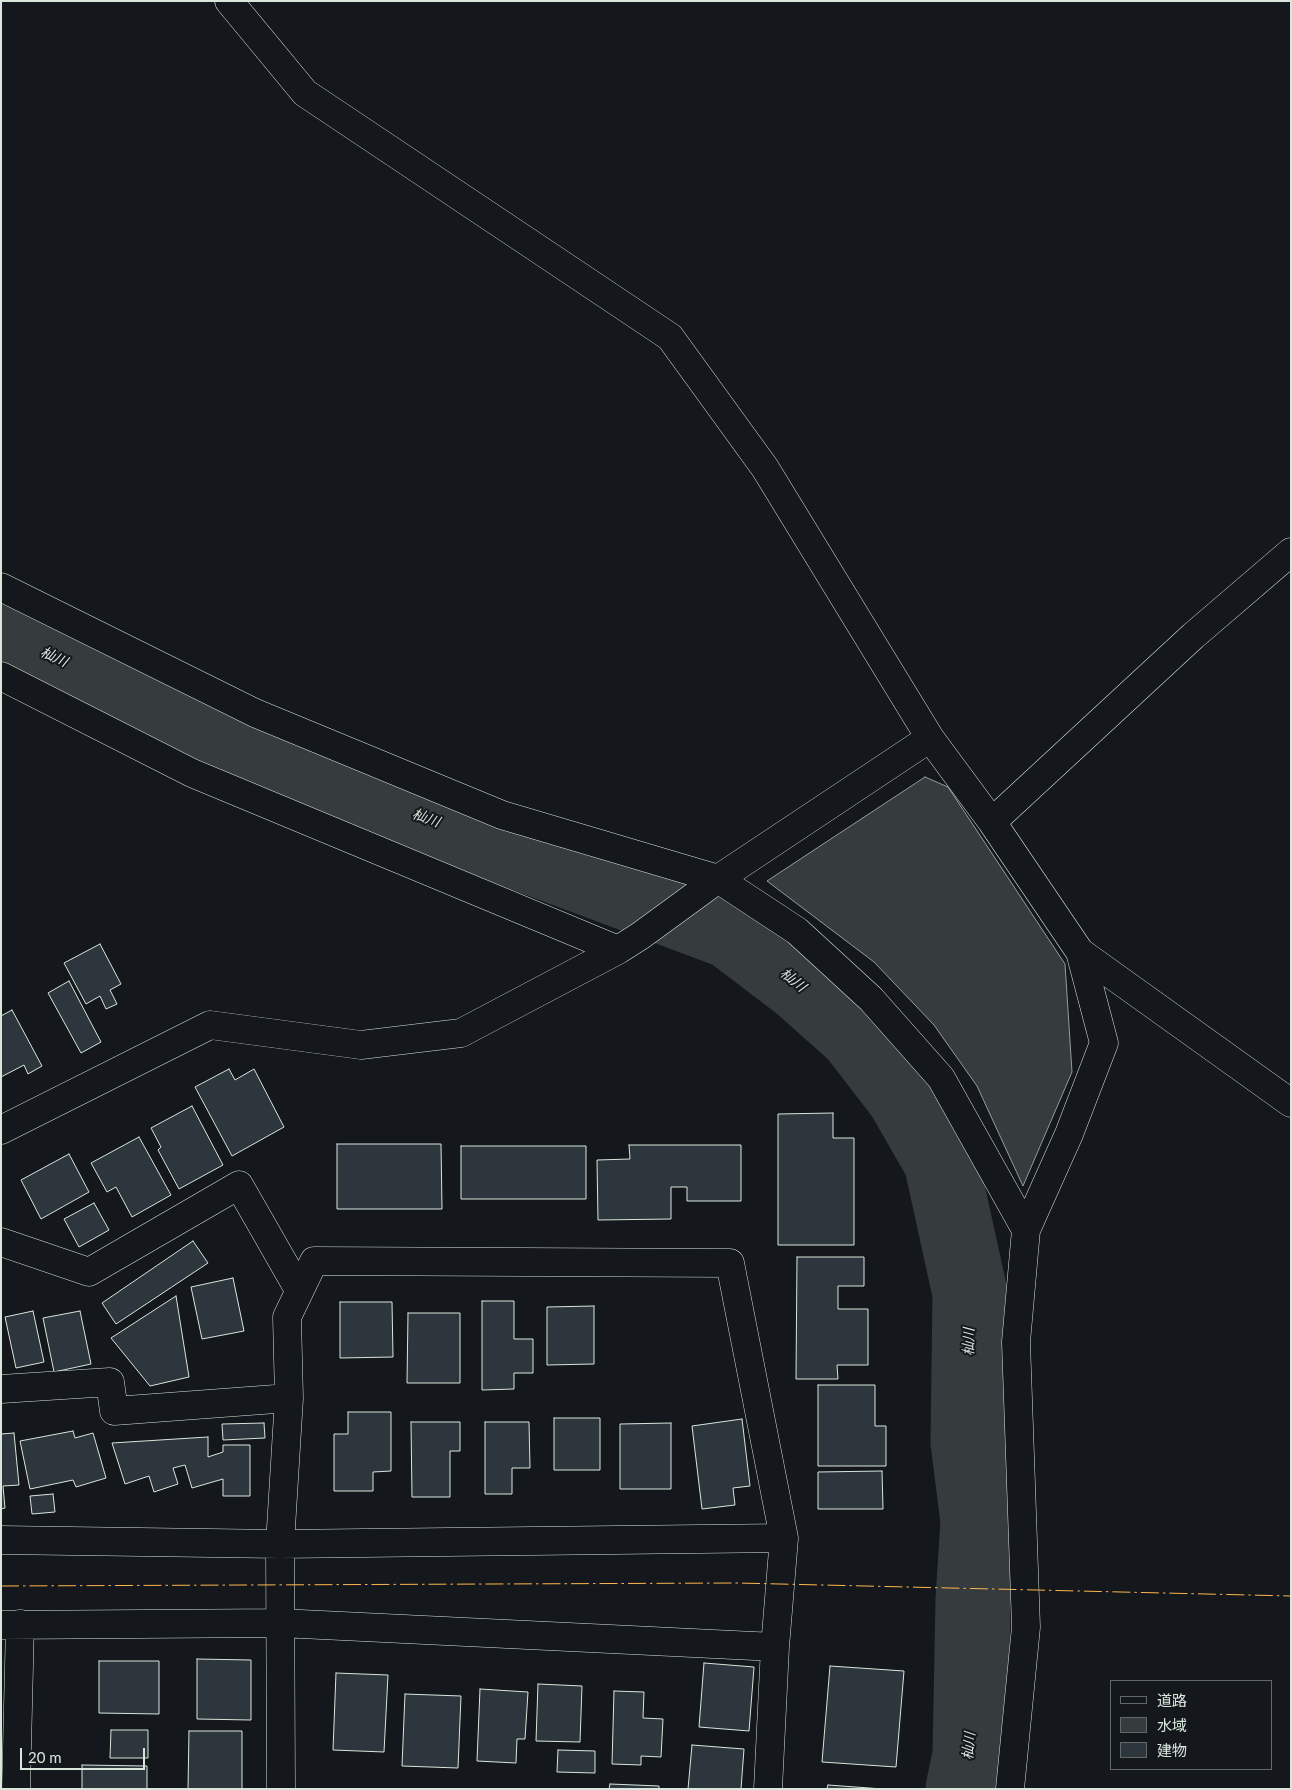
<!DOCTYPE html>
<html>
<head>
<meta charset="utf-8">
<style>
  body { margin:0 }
  #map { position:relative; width:1292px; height:1790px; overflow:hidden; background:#14181c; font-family:Lato,"Noto Sans JP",sans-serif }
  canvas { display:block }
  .frame { position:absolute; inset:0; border:2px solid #d8e6dc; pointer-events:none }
  .legend { position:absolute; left:1110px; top:1680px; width:162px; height:90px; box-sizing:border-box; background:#14181c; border:1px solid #626a69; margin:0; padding:6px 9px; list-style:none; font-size:15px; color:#d8e6dc }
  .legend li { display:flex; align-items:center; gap:10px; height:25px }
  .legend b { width:25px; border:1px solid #626a69 }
  .scale { position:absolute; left:20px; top:1748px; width:125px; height:22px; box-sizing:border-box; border:2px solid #d8e6dc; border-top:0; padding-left:6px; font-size:15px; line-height:18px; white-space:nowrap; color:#d8e6dc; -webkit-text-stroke:4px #14181c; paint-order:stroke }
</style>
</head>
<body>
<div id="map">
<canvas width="1292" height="1790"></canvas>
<div class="frame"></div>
<ul class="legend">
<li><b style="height:6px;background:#14181c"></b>道路</li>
<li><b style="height:14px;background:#363b3e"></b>水域</li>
<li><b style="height:14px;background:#2c363c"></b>建物</li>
</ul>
<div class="scale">20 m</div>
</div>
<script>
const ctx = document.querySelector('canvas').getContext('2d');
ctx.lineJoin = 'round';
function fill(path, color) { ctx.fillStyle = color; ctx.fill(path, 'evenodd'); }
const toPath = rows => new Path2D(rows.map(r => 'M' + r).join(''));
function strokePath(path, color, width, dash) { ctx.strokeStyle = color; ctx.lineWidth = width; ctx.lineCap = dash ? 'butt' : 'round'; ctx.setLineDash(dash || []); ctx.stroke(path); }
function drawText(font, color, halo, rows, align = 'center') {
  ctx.font = font + ' Lato,"Noto Sans JP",sans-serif'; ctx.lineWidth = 4; ctx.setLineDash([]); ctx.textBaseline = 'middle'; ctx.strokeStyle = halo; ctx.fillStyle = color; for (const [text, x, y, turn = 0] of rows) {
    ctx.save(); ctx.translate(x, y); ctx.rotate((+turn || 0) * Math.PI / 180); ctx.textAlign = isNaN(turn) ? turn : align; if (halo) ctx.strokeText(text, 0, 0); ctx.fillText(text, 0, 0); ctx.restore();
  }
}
const water = toPath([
  [925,777,948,787,1065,964,1072,1072,1023,1186,977,1086,934,1025,874,962,767,881,925,777]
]);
fill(water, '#363b3e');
strokePath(water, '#939e99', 1);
strokePath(toPath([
  [1,633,277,762,730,931,801,985,856,1034,903,1095,941,1161,970,1293,968,1442,978,1521,973,1600,970,1755,963,1789]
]), '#363b3e', 75);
const building = toPath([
  [100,944,121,984,110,990,117,1004,106,1009,100,996,86,1004,64,963,100,944],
  [69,981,101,1042,81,1053,48,993,69,981],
  [12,1010,42,1066,28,1074,24,1065,1,1077,1,1016,12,1010],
  [229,1069,235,1080,254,1069,284,1127,232,1156,195,1087,229,1069],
  [192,1106,223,1165,179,1189,158,1150,161,1147,151,1128,192,1106],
  [833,1113,833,1138,854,1138,854,1245,778,1245,778,1114,833,1113],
  [139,1137,171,1195,132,1217,116,1187,107,1192,91,1163,139,1137],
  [337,1144,441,1144,442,1209,337,1209,337,1144],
  [629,1145,741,1145,741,1201,687,1201,687,1187,671,1187,671,1219,598,1220,597,1160,630,1159,629,1145],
  [461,1146,586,1146,586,1199,461,1199,461,1146],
  [69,1154,89,1192,41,1219,21,1180,69,1154],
  [94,1203,109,1230,79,1247,64,1219,94,1203],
  [193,1241,208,1263,116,1324,102,1303,193,1241],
  [797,1257,864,1257,864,1286,838,1286,838,1309,868,1309,868,1365,837,1365,838,1379,796,1379,797,1257],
  [233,1278,244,1331,202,1339,191,1287,233,1278],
  [176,1296,189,1377,150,1386,111,1338,176,1296],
  [482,1301,514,1301,514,1339,533,1339,533,1373,514,1373,514,1389,482,1390,482,1301],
  [340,1302,392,1302,393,1357,340,1358,340,1302],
  [594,1306,594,1364,547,1365,547,1307,594,1306],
  [33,1311,44,1362,16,1368,5,1317,33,1311],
  [80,1311,91,1364,54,1372,43,1318,80,1311],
  [408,1313,460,1313,460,1383,407,1383,408,1313],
  [818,1385,875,1385,875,1426,886,1426,886,1466,818,1466,818,1385],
  [348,1412,391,1412,391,1471,373,1472,373,1491,334,1491,334,1434,348,1434,348,1412],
  [554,1418,600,1418,600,1470,554,1470,554,1418],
  [742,1419,750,1486,733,1488,735,1505,702,1509,692,1426,742,1419],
  [411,1422,460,1422,460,1451,450,1451,450,1497,412,1497,411,1422],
  [485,1422,529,1422,530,1468,512,1468,512,1494,485,1494,485,1422],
  [264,1423,265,1438,223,1440,222,1424,264,1423],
  [671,1423,671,1489,620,1489,620,1424,671,1423],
  [73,1431,75,1438,93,1433,106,1478,76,1487,73,1480,30,1489,20,1441,73,1431],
  [14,1433,19,1485,3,1486,5,1508,1,1509,1,1434,14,1433],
  [208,1437,208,1457,223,1452,223,1445,250,1445,250,1496,223,1496,223,1479,192,1488,185,1465,173,1468,178,1484,154,1492,149,1476,125,1484,112,1443,208,1437],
  [882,1471,883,1509,818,1509,818,1472,882,1471],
  [53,1494,55,1512,32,1514,30,1496,53,1494],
  [197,1659,251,1660,251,1720,197,1719,197,1659],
  [99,1661,159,1661,159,1714,99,1713,99,1661],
  [704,1663,754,1667,749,1731,699,1727,704,1663],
  [830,1666,904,1671,896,1767,822,1762,830,1666],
  [336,1673,388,1675,384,1752,333,1750,336,1673],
  [538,1684,582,1686,580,1742,536,1741,538,1684],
  [480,1689,528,1692,525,1739,517,1739,516,1763,477,1761,480,1689],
  [614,1691,644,1692,643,1718,663,1719,661,1757,641,1756,641,1765,612,1764,614,1691],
  [405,1694,461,1696,458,1768,402,1766,405,1694],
  [111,1730,148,1730,148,1758,110,1758,111,1730],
  [189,1731,242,1731,242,1789,188,1789,189,1731],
  [692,1745,744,1749,741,1789,688,1789,692,1745],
  [558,1750,595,1751,595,1773,557,1772,558,1750],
  [82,1765,147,1766,147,1789,82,1789,82,1765],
  [610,1784,659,1786,659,1789,609,1789,610,1784],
  [828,1785,883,1789,827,1789,828,1785]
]);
fill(building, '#2c363c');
strokePath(building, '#d8e6dc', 1);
const minor = toPath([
  [229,1,305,93,670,337,765,468,930,738,992,822,1080,952,1291,1103],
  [1,587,255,713,502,815,718,879,797,931,871,999,941,1078,1026,1230,1016,1342,1026,1627,1010,1789],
  [1,676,192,773,618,950,640,936,718,879,930,738],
  [992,822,1193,636,1291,552],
  [1,1130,210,1025,361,1045,461,1033,618,950],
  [1026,1230,1069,1134,1104,1043,1080,952],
  [1,1242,89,1272,239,1185,299,1290],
  [1,1389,110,1382,114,1411,289,1398],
  [1,1540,280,1544,784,1538],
  [1,1625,280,1623,775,1647],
  [16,1789,20,1624],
  [281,1789,280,1544,289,1398,287,1317,314,1261,730,1263,784,1538,775,1647,768,1789]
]);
strokePath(minor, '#d8e6dc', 29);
strokePath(minor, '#14181c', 28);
strokePath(toPath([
  [1,1586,737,1583,1291,1596]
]), '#ffb74d', 1, [18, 4, 2.5, 4]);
drawText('italic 14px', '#d8e6dc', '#14181c', [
  ["杣川",54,657,25],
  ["杣川",426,818,20],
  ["杣川",793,980,39],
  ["杣川",969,1342,-89],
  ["杣川",969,1746,-85]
]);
</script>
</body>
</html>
